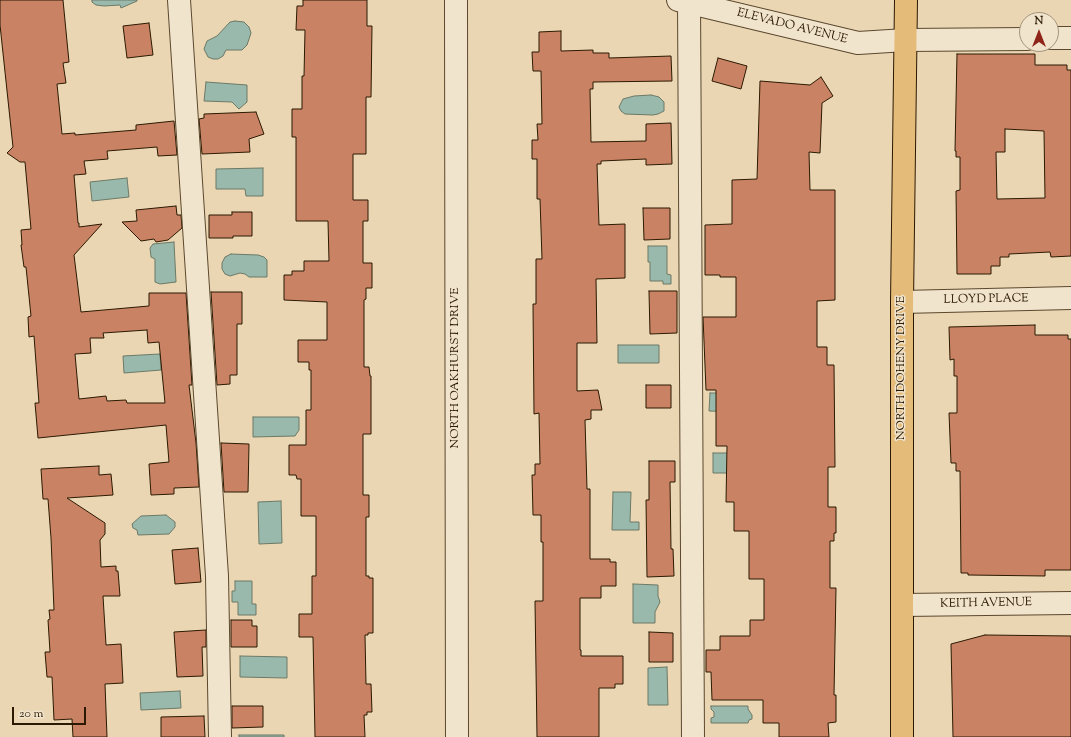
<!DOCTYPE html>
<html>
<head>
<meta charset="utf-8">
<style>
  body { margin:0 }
  #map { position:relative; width:1071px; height:737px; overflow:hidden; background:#ead6b2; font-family:"Sorts Mill Goudy",serif }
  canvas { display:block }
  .north { position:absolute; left:1019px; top:12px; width:40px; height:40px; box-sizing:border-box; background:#f1e4cd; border:1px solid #a2937c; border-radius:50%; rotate:0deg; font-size:11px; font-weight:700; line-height:16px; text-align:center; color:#2b1902 }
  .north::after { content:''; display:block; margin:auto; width:14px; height:18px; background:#8f2418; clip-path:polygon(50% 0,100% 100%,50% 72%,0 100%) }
  .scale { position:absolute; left:12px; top:707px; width:74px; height:18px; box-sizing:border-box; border:2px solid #2b1902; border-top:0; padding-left:5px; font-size:12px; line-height:14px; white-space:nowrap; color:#2b1902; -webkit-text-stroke:3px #f1e4cd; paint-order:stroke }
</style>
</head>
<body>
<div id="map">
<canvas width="1071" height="737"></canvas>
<div class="north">N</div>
<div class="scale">20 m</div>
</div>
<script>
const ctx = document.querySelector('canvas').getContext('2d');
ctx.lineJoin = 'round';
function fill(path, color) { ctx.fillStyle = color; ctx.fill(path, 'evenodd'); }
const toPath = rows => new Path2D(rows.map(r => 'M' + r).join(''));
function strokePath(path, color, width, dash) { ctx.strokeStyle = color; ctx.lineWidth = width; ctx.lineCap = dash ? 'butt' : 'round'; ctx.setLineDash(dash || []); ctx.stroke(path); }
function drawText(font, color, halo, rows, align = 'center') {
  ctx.font = font + ' "Sorts Mill Goudy",serif'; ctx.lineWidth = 3; ctx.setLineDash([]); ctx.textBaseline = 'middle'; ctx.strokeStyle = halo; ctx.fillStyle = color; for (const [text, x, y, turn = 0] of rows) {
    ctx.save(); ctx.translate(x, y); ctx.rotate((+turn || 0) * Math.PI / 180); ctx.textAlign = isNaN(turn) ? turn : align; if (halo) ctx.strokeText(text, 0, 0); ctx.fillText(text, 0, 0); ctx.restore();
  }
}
const water = toPath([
  [92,0,137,0,137,1,121,8,120,5,104,6,96,5,92,2,92,0],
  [235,21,244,22,249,27,251,33,247,45,242,50,226,50,223,56,218,59,213,59,208,57,204,49,207,41,217,36,230,22,235,21],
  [206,82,247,85,247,102,239,109,232,102,204,101,206,82],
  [651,95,659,97,664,102,664,111,658,114,653,115,625,114,621,111,619,107,623,99,634,96,651,95],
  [263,168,263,196,246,196,245,189,216,189,216,169,263,168],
  [127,178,129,197,92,201,90,182,127,178],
  [174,242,176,282,160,284,155,282,155,259,151,257,150,248,153,244,174,242],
  [648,246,667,246,667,274,671,275,671,284,663,284,663,281,650,281,650,262,648,262,648,246],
  [231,254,258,255,264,257,267,260,267,277,249,277,245,274,240,273,230,276,225,274,222,269,222,263,225,257,231,254],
  [618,345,659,345,659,363,618,363,618,345],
  [160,354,161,370,124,373,123,356,160,354],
  [710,393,746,393,746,412,709,411,710,393],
  [253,417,299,417,299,430,295,436,253,437,253,417],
  [713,453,755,453,743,473,713,473,713,453],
  [613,492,631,492,630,522,639,522,639,530,612,530,613,492],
  [281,501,282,543,259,544,258,502,281,501],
  [166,515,175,522,175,527,169,534,138,535,137,530,133,528,132,524,141,516,166,515],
  [235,581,252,581,252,604,256,604,256,615,238,615,238,602,232,602,232,591,235,591,235,581],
  [633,584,658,585,658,596,660,602,655,612,655,623,633,623,633,584],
  [240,656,287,657,287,678,240,677,240,656],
  [667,667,668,705,648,705,648,668,667,667],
  [180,691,181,708,141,710,140,693,180,691],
  [711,706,748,706,748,709,752,715,752,719,749,720,748,723,711,723,711,718,714,717,714,712,711,709,711,706],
  [239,735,284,735,284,737,239,737,239,735]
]);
fill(water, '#98b9ab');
strokePath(water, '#6c7967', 1);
const building = toPath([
  [0,0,63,0,69,62,63,63,66,83,57,84,62,134,75,133,75,135,136,130,136,125,174,121,177,155,158,156,157,147,107,151,108,159,84,161,86,174,74,175,78,223,79,223,79,227,102,224,74,255,81,312,149,306,149,293,186,293,192,385,189,385,196,443,199,487,174,488,174,494,151,495,149,464,169,462,166,425,38,438,35,403,39,403,34,336,29,337,28,317,31,316,26,267,24,267,21,245,22,245,21,230,31,229,25,162,20,162,7,153,13,147,0,25,0,0],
  [147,330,148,343,159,342,165,403,127,403,126,400,107,401,106,396,79,399,75,354,91,353,90,338,104,338,103,333,147,330],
  [303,0,367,0,367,26,372,26,371,97,366,97,366,154,353,154,353,200,368,200,368,221,363,221,363,263,372,263,372,288,366,288,366,299,364,300,364,367,369,367,370,376,371,376,371,434,363,434,363,495,369,495,369,517,366,517,366,576,369,576,369,578,373,578,373,633,368,633,368,635,365,635,366,684,371,684,372,712,367,712,367,715,364,715,365,737,315,737,313,637,299,637,299,614,312,614,312,576,316,576,316,516,301,516,301,479,297,479,296,475,289,475,289,445,306,445,306,410,311,410,311,370,309,370,309,362,298,362,298,340,327,340,327,302,284,300,284,275,292,275,292,271,304,271,304,261,329,261,328,221,296,221,296,137,292,137,292,109,302,109,302,76,304,76,305,30,296,30,297,6,303,6,303,0],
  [149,23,153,55,127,58,123,26,149,23],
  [561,31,561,51,593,50,593,53,609,53,609,58,671,56,672,81,593,82,593,89,590,89,591,142,646,141,646,124,671,123,672,164,646,165,646,159,601,161,601,164,597,164,599,225,625,224,625,278,596,279,597,343,577,343,577,391,598,390,602,410,591,410,591,419,585,420,587,489,590,489,590,559,610,559,610,562,616,562,616,586,601,586,601,598,580,598,580,650,581,650,581,656,623,656,623,684,615,684,615,688,599,688,599,737,537,737,535,601,543,601,543,542,541,542,541,515,533,515,532,475,535,475,535,464,540,464,539,413,534,414,533,304,536,304,536,259,542,259,540,199,537,199,537,159,532,159,532,140,538,140,537,124,542,124,541,71,533,71,532,52,539,52,539,32,561,31],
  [957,54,1035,54,1035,65,1067,65,1067,70,1071,70,1071,256,1051,257,1050,252,1009,254,1009,257,1000,257,1000,266,991,266,991,274,957,274,956,191,960,190,960,157,956,157,956,151,955,151,957,54],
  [1005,129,1044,131,1045,198,997,199,996,152,1005,152,1005,129],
  [718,58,747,66,741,89,712,81,718,58],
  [821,77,833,96,822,103,820,153,809,152,810,190,835,190,835,300,817,301,817,347,827,347,827,365,834,365,835,467,828,467,828,507,836,507,836,533,834,533,834,541,830,541,830,588,836,588,834,695,836,695,836,722,828,723,829,737,779,737,779,723,763,723,763,700,712,700,711,672,706,672,706,650,720,650,720,636,750,636,750,620,764,620,764,579,749,579,749,531,734,531,734,502,726,502,727,446,716,446,716,390,706,390,703,317,736,317,736,277,720,277,720,275,705,275,705,225,732,224,732,180,757,179,760,81,810,85,821,77],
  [256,112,264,134,249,139,250,152,202,154,199,119,204,118,204,114,256,112],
  [176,206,177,215,181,215,182,228,168,240,156,242,154,239,141,241,122,222,137,221,136,210,176,206],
  [643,208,670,208,670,239,644,240,643,208],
  [232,212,252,212,252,236,233,236,233,238,209,238,209,215,232,215,232,212],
  [649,291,677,291,677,333,650,334,649,291],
  [211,292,242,292,242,324,237,324,237,375,230,375,230,384,217,385,211,292],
  [1035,325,1035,335,1068,335,1068,339,1071,339,1071,570,1045,570,1045,576,968,575,968,573,961,573,960,471,956,471,956,463,951,463,949,413,957,413,957,376,954,376,954,359,950,360,949,327,1035,325],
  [646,385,671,385,671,408,646,408,646,385],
  [221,443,249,444,248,492,224,492,221,443],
  [649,461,675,461,675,482,670,482,671,549,673,549,674,576,647,577,646,500,649,500,649,461],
  [99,466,99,475,111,474,113,495,67,498,105,523,105,534,100,540,101,567,116,566,116,571,118,571,120,596,103,596,106,645,121,644,123,683,105,684,107,737,73,737,72,719,54,720,52,677,47,677,45,652,50,652,48,620,50,619,49,610,54,610,51,538,48,499,43,499,41,469,99,466],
  [198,548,201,582,175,584,172,550,198,548],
  [231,620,252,620,252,626,257,626,257,647,231,647,231,620],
  [206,630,206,647,202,647,203,676,177,677,174,632,206,630],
  [649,632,673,633,673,662,649,662,649,632],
  [985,635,1071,636,1071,737,953,737,951,644,985,635],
  [232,706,263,706,263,727,232,728,232,706],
  [204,716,205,737,161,737,161,717,204,716]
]);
fill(building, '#c98364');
strokePath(building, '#2b1902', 1);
const minor = toPath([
  [179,0,217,576,220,737],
  [456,0,457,737],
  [678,0,858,43,906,40,1027,39],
  [689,0,693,737],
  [1051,38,1071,38],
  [902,302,1071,298],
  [902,605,1071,603]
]);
const major = toPath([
  [902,737,902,302,906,0]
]);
strokePath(minor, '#5b482e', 24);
strokePath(major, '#2b1902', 24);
strokePath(minor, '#f1e4cd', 22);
strokePath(major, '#e5bb79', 22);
drawText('12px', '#2b1902', '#f1e4cd', [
  ["ELEVADO AVENUE",792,27,14],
  ["LLOYD PLACE",986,300,-1],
  ["NORTH OAKHURST DRIVE",456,368,-90],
  ["NORTH DOHENY DRIVE",902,368,-90],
  ["KEITH AVENUE",986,604,-1]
]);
</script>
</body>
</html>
